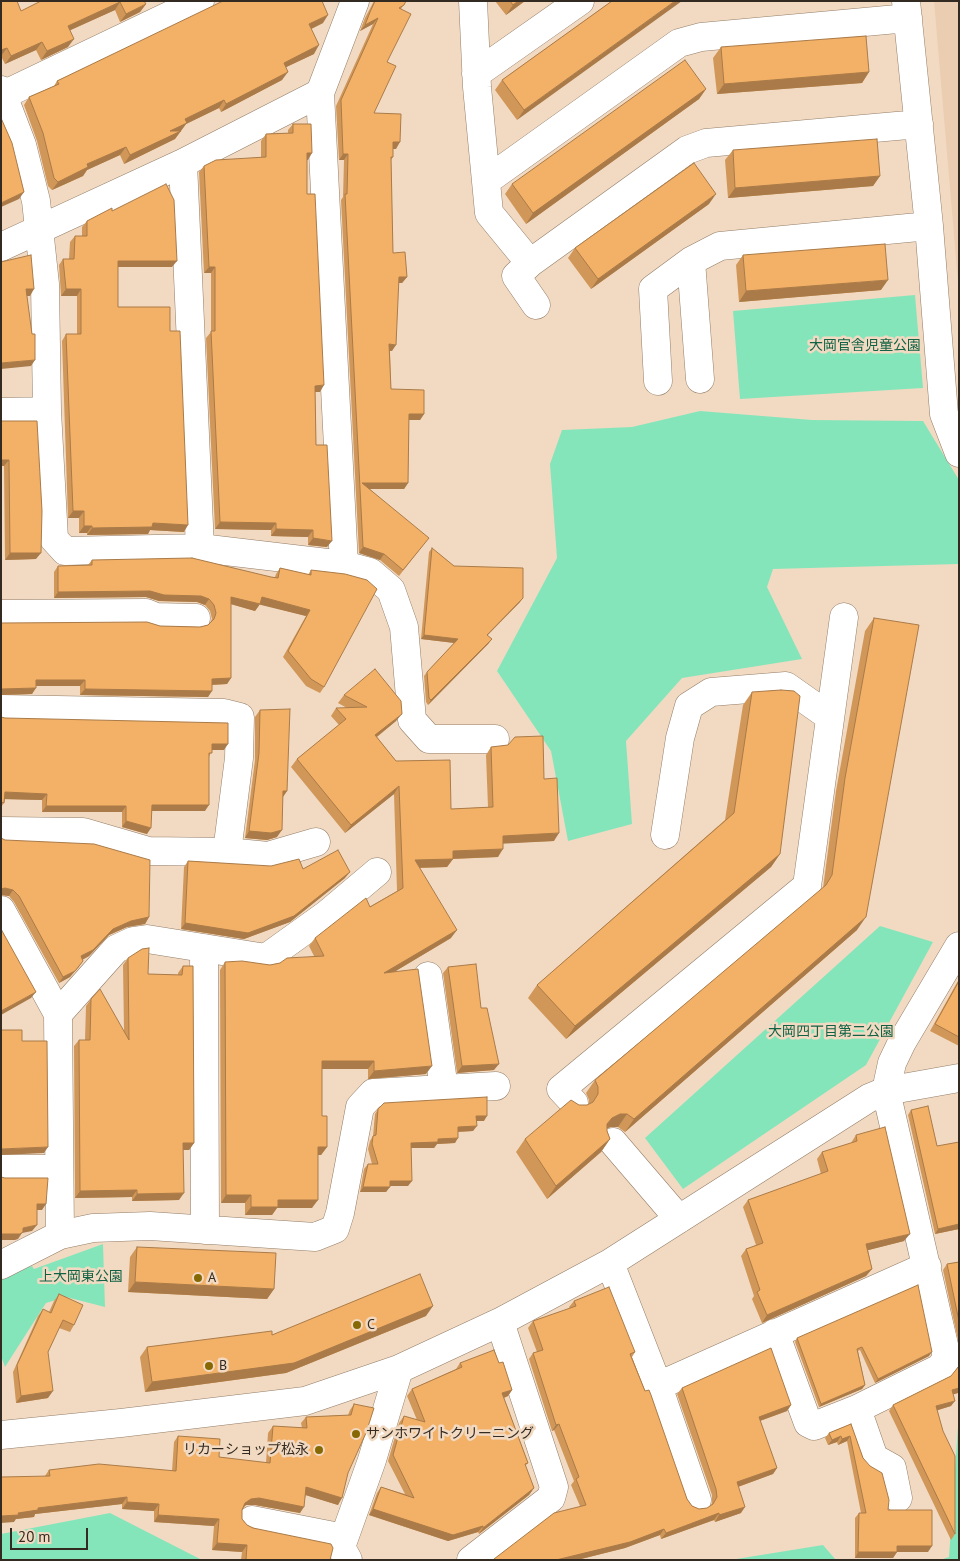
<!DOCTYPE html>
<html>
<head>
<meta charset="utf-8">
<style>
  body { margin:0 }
  #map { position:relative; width:960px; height:1561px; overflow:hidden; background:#f2dac2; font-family:"PT Sans",sans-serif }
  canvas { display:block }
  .frame { position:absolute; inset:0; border:2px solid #332a21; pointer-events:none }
  .scale { position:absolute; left:10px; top:1528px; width:78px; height:22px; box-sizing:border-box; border:2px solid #332a21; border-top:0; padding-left:6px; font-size:15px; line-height:18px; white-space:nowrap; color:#332a21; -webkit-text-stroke:4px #f2dac2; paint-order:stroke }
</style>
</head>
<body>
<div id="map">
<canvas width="960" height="1561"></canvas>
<div class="frame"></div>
<div class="scale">20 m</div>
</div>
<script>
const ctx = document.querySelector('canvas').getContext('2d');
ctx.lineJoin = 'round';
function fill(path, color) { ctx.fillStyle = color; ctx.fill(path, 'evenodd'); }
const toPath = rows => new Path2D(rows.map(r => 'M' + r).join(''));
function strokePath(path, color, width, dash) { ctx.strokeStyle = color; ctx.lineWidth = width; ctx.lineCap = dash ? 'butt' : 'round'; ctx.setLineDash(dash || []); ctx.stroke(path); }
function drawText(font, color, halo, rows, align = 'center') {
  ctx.font = font + ' "PT Sans","Noto Sans JP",sans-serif'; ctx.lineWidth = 5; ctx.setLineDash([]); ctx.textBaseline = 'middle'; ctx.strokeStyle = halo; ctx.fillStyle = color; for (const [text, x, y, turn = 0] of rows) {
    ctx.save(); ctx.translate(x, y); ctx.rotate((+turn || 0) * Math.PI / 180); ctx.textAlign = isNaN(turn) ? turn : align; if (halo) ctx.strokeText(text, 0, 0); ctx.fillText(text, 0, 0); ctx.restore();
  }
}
fill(toPath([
  [934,1,959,1,959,294]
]), '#ebceb1');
fill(toPath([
  [915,295,923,388,740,399,733,311],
  [700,411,812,420,923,421,959,480,959,564,773,569,767,587,802,659,682,678,626,741,632,824,568,841,551,751,497,671,557,558,550,464,562,430,632,427],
  [880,926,933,942,866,1065,683,1189,645,1138],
  [103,1244,105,1307,66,1297,46,1303,5,1367,1,1356,1,1275,32,1266,34,1269],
  [959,1412,959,1560,940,1560,949,1557],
  [110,1513,202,1560,1,1560,1,1534],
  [823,1545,836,1560,730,1560]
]), '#85e5ba');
const minor = toPath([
  [473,1,477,87,489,213,530,263,516,276,536,305],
  [906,1,929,226,944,414,959,453],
  [476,74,580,1],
  [1,90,22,145,36,201,45,284,47,411,54,539,65,551,200,548,344,565,370,572,391,590,404,627,412,720,429,739,495,739],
  [320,93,344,565],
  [1,96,200,1],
  [183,163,200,548],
  [486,181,679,43,701,37,908,18],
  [1,247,183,163,320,93,355,1],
  [691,261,700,379],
  [530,263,687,150,706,143,919,124],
  [658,381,653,289,691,261,720,246,929,226],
  [1,412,47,411],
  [1,614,146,613,156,617,196,618],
  [1,709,224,713,240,717,239,758,227,852,148,851,83,832,1,831],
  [665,835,680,738,689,706,711,692,786,686,830,717],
  [227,852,268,856,316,842],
  [1,910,58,1014,60,1235],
  [204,948,205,1230],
  [428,976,444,1089],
  [58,1014,116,949,133,941,147,939,266,958,326,915,377,872],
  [574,1103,561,1089,807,886,844,617],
  [613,1142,679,1219],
  [1,1169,58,1169],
  [610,1263,658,1386,697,1500],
  [1,1265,60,1235,93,1228,150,1226,315,1237,335,1229,340,1213,360,1107,373,1093,496,1086],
  [775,1333,808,1423,814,1426,857,1409,940,1368,947,1358,886,1091,892,1063,902,1042,959,946],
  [658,1386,927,1266],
  [857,1409,874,1458,892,1468,898,1498],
  [1,1435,121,1423,305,1401,399,1369,500,1322,610,1263,869,1098,886,1091,959,1078],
  [252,1520,344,1538],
  [348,1560,341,1547,372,1460,399,1369],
  [471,1560,551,1498,554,1487,500,1322]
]);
strokePath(minor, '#937d67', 29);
strokePath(minor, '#fff', 28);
fill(toPath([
  [1,1,21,11,41,1,144,1,146,4,140,12,120,22,115,10,70,30,68,47,41,60,36,50,5,64,1,56],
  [374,1,406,1,401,9,387,62,374,113,396,149,393,149,393,157,391,160,393,253,407,277,402,283,398,283,392,351,390,351,391,389,424,414,420,420,409,420,408,483,404,489,370,489,424,544,399,576,380,560,359,553,341,200,343,197,344,160,339,160,336,106,373,24,360,31,365,18],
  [495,1,525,1,506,15],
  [612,1,517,120,495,90,502,80],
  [213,7,323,23,311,29,314,54,286,67,282,80,221,112,219,108,186,124,175,139,124,164,120,155,87,170,83,176,52,190,48,186,37,141,24,105,29,97,54,86,57,81],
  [721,47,869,72,862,83,717,94,713,58],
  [706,89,699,99,526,224,505,194,512,184],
  [293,124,308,160,307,160,307,194,320,392,315,392,316,445,327,547,308,545,308,537,271,536,271,530,215,529,206,338,211,332,211,273,204,273,199,172,204,166,261,157,261,141,266,134,288,133,288,130],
  [733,150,880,176,873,186,728,198,725,160],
  [709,204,591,289,568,258,575,248],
  [112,211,172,267,118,267,118,307,170,331,184,532,150,530,148,534,87,535,87,533,79,533,79,518,68,518,62,341,66,334,77,334,77,296,61,296,59,265,63,259,69,259,70,242,75,236,82,236,82,227,87,221],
  [743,255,881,290,739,302,736,265],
  [1,421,36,559,5,560,4,466,1,466],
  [432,548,454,566,520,602,487,635,489,643,428,705,426,702,424,676,427,672,454,643,421,639,429,552],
  [92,560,271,577,275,577,276,574,280,568,308,575,311,570,324,687,320,693,306,686,283,657,306,616,260,604,255,611,231,604,231,678,227,684,212,685,208,697,80,695,80,686,36,686,32,694,1,695,1,623,200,627,208,625,210,623,212,619,210,611,205,605,197,602,159,601,146,597,54,598,54,572,58,566,88,565],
  [874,618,857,930,625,1132,618,1127,611,1127,607,1128,607,1131,610,1139,601,1152,547,1199,516,1152,525,1139,579,1105,587,1105,589,1104,589,1100,586,1093,595,1080,823,888,836,791,865,631],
  [752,692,780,854,771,867,566,1039,528,998,537,985,725,820,743,705],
  [344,695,396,721,377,737,396,761,451,809,488,807,486,755,491,747,544,779,554,841,503,843,498,857,453,859,447,867,420,868,451,938,394,972,426,1074,368,1079,368,1069,322,1069,322,1116,327,1147,321,1155,318,1155,312,1208,277,1208,272,1215,245,1215,245,1203,221,1203,220,970,225,962,270,965,314,956,309,946,315,938,397,891,394,794,345,833,291,767,297,759,339,725,331,716,336,708,347,708,338,703],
  [260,710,287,791,283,797,277,837,267,840,245,838,255,760,255,717],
  [1,717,5,718,224,750,212,750,209,757,205,811,152,811,147,834,122,827,122,812,42,812,42,800,5,799,4,803,1,807],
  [1,838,149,917,145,924,127,927,109,935,89,956,83,959,79,967,70,977,59,983,14,902,9,896,1,895],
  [188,861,303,869,345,878,290,922,244,939,181,929,184,867],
  [128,958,148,974,178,975,178,973,183,966,194,1143,189,1150,183,1150,179,1200,132,1201,132,1197,75,1198,74,1046,79,1040,85,1040,86,1006,91,999,124,1031,123,965],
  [448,967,481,1008,494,1070,457,1073,443,973],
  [959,979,959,1046,930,1031],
  [378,1109,484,1121,477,1121,473,1131,458,1132,455,1143,437,1144,434,1148,411,1148,408,1186,390,1186,386,1192,360,1192,364,1169,368,1164,372,1164,368,1149,370,1141,373,1136,375,1114],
  [911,1110,937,1146,959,1229,935,1234,908,1115],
  [856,1135,904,1241,868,1250,872,1269,866,1276,762,1323,752,1299,754,1296,741,1256,746,1249,756,1245,743,1207,748,1200,821,1174,817,1159,822,1152,851,1143],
  [137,1247,274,1289,267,1299,128,1292,130,1257],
  [959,1262,959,1345,943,1270,947,1264],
  [59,1294,74,1325,70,1332,59,1328,48,1352,48,1398,16,1403,13,1372,38,1316,43,1309,49,1312,54,1301],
  [574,1301,635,1352,632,1357,687,1499,692,1506,699,1509,707,1508,711,1505,712,1503,712,1495,677,1394,682,1388,791,1405,787,1411,760,1421,777,1468,773,1474,738,1487,741,1513,715,1522,714,1520,661,1539,660,1535,625,1548,577,1560,494,1560,580,1506,571,1485,574,1481,554,1430,552,1431,529,1359,533,1353,537,1352,528,1328,533,1321,570,1309,569,1307],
  [426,1316,286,1373,145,1392,140,1357,147,1347,272,1335],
  [797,1338,929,1356,875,1383,860,1350,858,1351,865,1385,862,1389,819,1407,795,1342],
  [460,1363,499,1363,512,1390,508,1396,504,1398,528,1463,525,1466,534,1488,529,1495,479,1534,478,1532,448,1541,369,1515,377,1493,381,1487,405,1494,388,1461,399,1423,404,1416,417,1420,407,1396,412,1389,456,1369],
  [951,1376,958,1393,953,1394,951,1406,937,1410,955,1534,951,1540,889,1411,893,1405],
  [354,1404,348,1473,338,1505,306,1495,300,1513,255,1505,246,1505,242,1510,242,1519,247,1525,330,1560,241,1560,242,1552,212,1550,214,1526,154,1522,154,1511,122,1509,122,1504,35,1514,34,1517,16,1519,14,1522,49,1470,172,1471,174,1442,178,1436,219,1457,266,1463,268,1433,273,1426,302,1428,301,1423,306,1417,348,1415,350,1410],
  [851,1424,863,1458,888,1510,928,1552,897,1552,893,1558,855,1558,855,1518,859,1513,861,1513,847,1441,838,1445,837,1442,828,1445,825,1438,829,1433]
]), '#d19759');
fill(toPath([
  [518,1,525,1,506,15,513,5],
  [675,1,682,1,517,120,524,110],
  [120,2,115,10,62,34,68,26],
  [146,4,140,12,120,22,126,14],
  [328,15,323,23,303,33,309,24],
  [378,18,373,24,360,31,365,25],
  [74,39,68,47,41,60,47,51],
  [42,42,36,50,5,64,11,56],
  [319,45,314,54,278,71,284,63],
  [7,48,1,56,1,50],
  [288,72,282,80,221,112,226,104],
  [869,72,862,83,717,94,724,84],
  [706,89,699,99,526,224,533,213],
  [224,100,219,108,186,124,175,139,124,164,130,155,170,131,185,119],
  [393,142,400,142,396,149,388,149],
  [126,147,120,155,87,170,83,176,52,190,58,182,87,164],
  [307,153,312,153,308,160,302,160],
  [343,154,348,154,344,160,339,160],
  [880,176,873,186,728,198,735,188],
  [24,192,19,199,1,207,1,203],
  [716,194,709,204,591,289,598,279],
  [118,261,177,261,172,267,113,267],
  [209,267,215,267,211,273,204,273],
  [399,277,407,277,402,283,394,283],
  [888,280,881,290,739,302,746,291],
  [26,289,34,289,30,296,22,296],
  [66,289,81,289,77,296,61,296],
  [389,344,396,345,392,351,385,350],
  [35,360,31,366,1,369,1,363],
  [324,385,320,392,311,392,315,386],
  [409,414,424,414,420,420,404,420],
  [1,460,9,460,4,466,1,466],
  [362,483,408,483,404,489,360,489],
  [73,511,84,511,79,518,68,518],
  [220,522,276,523,271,530,215,529],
  [153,523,188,525,184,532,150,530,148,534,87,535,92,528],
  [84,526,92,526,87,533,79,533],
  [276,529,313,530,308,537,271,536],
  [313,538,332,541,327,547,308,545],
  [363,547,384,554,380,560,359,553],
  [10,553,41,553,36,559,5,560],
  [150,591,201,596,209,599,205,605,197,602,159,601,146,597,54,598,58,592],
  [231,597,260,604,255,611,227,603],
  [262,597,310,610,306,616,257,604],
  [523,598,520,602,484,639,487,635],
  [424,635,458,639,455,643,421,639],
  [492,639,489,643,428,705,431,700],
  [231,678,227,684,208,685,212,679],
  [36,680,85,680,80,686,32,686],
  [36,688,32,694,1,695,1,689],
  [85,689,212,691,208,697,80,695],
  [402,714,396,721,369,743,375,735],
  [212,744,228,744,224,750,208,750],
  [399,786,394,794,345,833,351,825],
  [283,791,287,791,282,798],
  [5,792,47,794,42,800,1,799],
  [152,805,209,805,205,811,147,811],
  [46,806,126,806,122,812,42,812],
  [126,821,151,828,147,834,122,827],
  [282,830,277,837,267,840,245,838,249,831],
  [559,833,554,841,497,844,503,836],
  [503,849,498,857,447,859,453,851],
  [780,854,771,867,566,1039,575,1026],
  [453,859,447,867,409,868,415,860],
  [350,872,345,878,290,922,244,939,181,929,185,923],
  [5,888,13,890,9,896,1,895,1,889],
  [149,917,145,924,127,927,109,935,89,956,77,963,81,956,113,929,131,921],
  [866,917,857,930,625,1132,634,1119],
  [457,930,451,938,379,981,384,973],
  [83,961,70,977,59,983,63,977],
  [36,992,31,998,1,1015,1,1011],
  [322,1061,374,1061,368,1069,317,1069],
  [499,1064,494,1070,457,1073,462,1066],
  [432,1066,426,1074,368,1079,374,1071],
  [620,1114,627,1114,618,1127,611,1127,602,1130,612,1118],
  [476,1116,487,1116,484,1121,473,1121],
  [477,1126,473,1131,454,1132,458,1127],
  [458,1138,455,1143,437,1144,434,1148,407,1148,411,1143,438,1139],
  [610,1139,601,1152,547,1199,556,1186],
  [183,1143,194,1143,189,1150,178,1150],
  [48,1147,44,1153,1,1155,1,1149],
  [318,1147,327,1147,321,1155,312,1155],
  [390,1181,412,1181,408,1186,386,1186],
  [363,1187,390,1187,386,1192,360,1192],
  [137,1190,132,1197,75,1198,80,1191],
  [184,1193,179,1200,132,1201,137,1194],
  [226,1195,251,1195,245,1203,221,1203],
  [278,1200,318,1200,312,1208,277,1208,272,1215,245,1215,251,1207],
  [37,1204,46,1204,42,1210,32,1210],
  [959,1224,959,1229,935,1234,938,1229],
  [37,1225,32,1231,22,1233,18,1239,15,1240,1,1240,1,1234,23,1228],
  [910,1234,904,1241,861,1252,866,1244],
  [872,1269,866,1276,762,1323,767,1315],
  [135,1282,274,1289,267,1299,128,1292],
  [433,1306,426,1316,286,1373,145,1392,152,1382],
  [932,1352,929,1356,875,1383,878,1379],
  [865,1385,862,1389,819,1407,821,1404],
  [959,1388,958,1393,948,1396,952,1390],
  [512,1390,508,1396,498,1400,502,1393],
  [53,1391,48,1398,16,1403,21,1396],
  [955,1401,951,1406,932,1412,936,1406],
  [791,1405,787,1411,754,1423,759,1417],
  [559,1424,554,1430,552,1431,556,1425],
  [841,1436,837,1442,828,1445,832,1440],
  [850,1436,847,1441,838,1445,842,1439],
  [777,1468,773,1474,732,1489,737,1482],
  [306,1487,342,1498,338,1505,302,1494],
  [534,1488,529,1495,479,1534,483,1528],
  [127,1497,122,1504,35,1514,34,1517,16,1519,14,1522,1,1523,1,1516,18,1513,38,1508],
  [259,1498,304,1507,300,1513,255,1505,246,1505,240,1510,245,1503,251,1499],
  [127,1502,159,1504,154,1511,122,1509],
  [745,1507,741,1513,715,1522,719,1515],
  [373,1509,483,1526,478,1532,448,1541,369,1515],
  [719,1513,714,1520,661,1539,666,1533],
  [158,1515,219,1519,214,1526,154,1522],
  [664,1529,660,1535,625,1548,577,1560,556,1560],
  [217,1543,247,1545,242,1552,212,1550],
  [897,1546,932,1546,928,1552,893,1552],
  [858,1552,897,1552,893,1558,855,1558]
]), '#aa7b48');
const building = toPath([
  [1,1,17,1,21,11,41,1,144,1,146,4,126,14,120,2,68,26,74,39,47,51,42,42,11,56,7,48,1,50,1,1],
  [223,1,322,1,328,15,309,24,319,45,284,63,288,72,226,104,224,100,185,119,187,123,170,131,181,131,130,155,126,147,87,164,88,167,58,182,54,178,43,133,29,97,59,84,57,81,223,1],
  [375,1,406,1,404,5,399,8,411,14,387,62,396,66,374,113,401,114,400,142,393,142,393,157,391,157,393,253,405,252,407,277,399,277,396,345,389,344,391,389,424,390,424,414,409,414,408,483,362,483,429,538,403,570,384,554,363,547,345,194,347,194,348,154,343,154,341,100,378,18,365,25,370,12,375,1],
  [510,1,518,1,513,5,510,1],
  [612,1,675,1,524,110,502,80,612,1],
  [866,36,869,72,724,84,721,47,866,36],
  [685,60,706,89,533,213,512,184,685,60],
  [1,118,12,143,24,192,1,203,1,118],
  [293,124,311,124,312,153,307,153,307,194,315,194,324,385,315,386,316,445,327,445,332,541,313,538,313,530,276,529,276,523,220,522,211,331,215,331,215,267,209,267,204,166,216,160,266,157,266,134,293,133,293,124],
  [877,139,880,176,735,188,733,150,877,139],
  [694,163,716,194,598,279,575,248,694,163],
  [166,184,174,200,177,261,118,261,118,307,170,307,170,331,180,331,188,525,153,523,152,527,92,528,92,526,84,526,84,511,73,511,66,334,81,334,81,289,66,289,63,259,74,259,75,236,87,236,87,221,112,208,112,211,166,184],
  [885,244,888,280,746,291,743,255,885,244],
  [31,255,34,289,26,289,32,334,35,334,35,360,1,363,1,262,31,255],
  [1,421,37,421,42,511,41,553,10,553,9,460,1,460,1,421],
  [432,548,454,566,523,568,523,598,487,635,492,639,431,700,429,698,427,672,458,639,424,635,432,548],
  [192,558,271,577,278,578,280,568,311,575,311,570,345,574,367,580,377,589,324,687,311,679,288,651,310,610,262,597,260,604,231,597,231,678,212,679,212,691,85,689,85,680,36,680,36,688,1,689,1,623,147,622,160,626,200,627,208,625,214,619,216,613,214,605,209,599,201,596,164,595,150,591,58,592,58,566,92,565,92,560,192,558],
  [874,618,919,625,866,917,634,1119,627,1114,620,1114,612,1118,607,1124,607,1131,610,1139,556,1186,525,1139,571,1100,579,1105,587,1105,593,1102,598,1094,598,1087,595,1080,826,885,832,875,845,778,874,618],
  [375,669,401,701,402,714,375,735,396,761,450,760,451,809,493,807,491,747,508,745,515,737,543,736,544,779,557,778,559,833,503,836,503,849,453,851,453,859,415,860,457,930,384,973,418,969,432,1066,374,1071,374,1061,322,1061,322,1116,327,1116,327,1147,318,1147,318,1200,278,1200,278,1207,251,1207,251,1195,226,1195,225,962,242,961,270,965,280,963,287,958,324,956,315,938,366,898,370,907,403,888,399,786,351,825,297,759,346,719,336,708,367,707,344,695,375,669],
  [781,690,794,691,800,696,780,854,575,1026,537,985,734,813,752,692,781,690],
  [290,709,287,791,283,791,282,830,271,833,249,831,259,753,260,710,290,709],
  [1,717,5,718,228,723,228,744,212,744,212,753,209,753,209,805,152,805,151,828,126,821,126,806,46,806,47,794,5,792,4,803,1,802,1,717],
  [1,838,5,840,94,844,150,860,149,917,131,921,113,929,93,950,81,956,83,961,75,971,63,977,19,896,13,890,5,888,1,889,1,838],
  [338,850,350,872,294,916,248,933,185,923,188,861,271,866,299,859,303,869,338,850],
  [1,929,36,992,1,1011,1,929],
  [149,948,148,974,182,975,183,966,193,966,194,1143,183,1143,184,1193,137,1194,137,1190,80,1191,79,1040,90,1040,91,999,100,989,129,1040,128,958,142,949,149,948],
  [476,964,481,1008,487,1008,499,1064,462,1066,448,967,476,964],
  [959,981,959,1037,935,1024,959,981],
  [1,1030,22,1030,22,1041,47,1041,48,1147,1,1149,1,1030],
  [487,1097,487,1116,476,1116,477,1126,458,1127,458,1138,438,1139,438,1142,411,1143,412,1181,390,1181,390,1187,363,1187,368,1164,378,1164,372,1144,373,1136,376,1135,378,1109,384,1103,487,1097],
  [928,1106,937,1146,959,1142,959,1224,938,1229,911,1110,928,1106],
  [885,1127,910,1234,866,1244,872,1269,767,1315,757,1292,760,1290,746,1249,763,1243,748,1200,828,1171,822,1152,857,1141,856,1135,885,1127],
  [1,1177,5,1178,48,1178,46,1204,37,1204,37,1225,23,1228,23,1232,20,1234,1,1234,1,1177],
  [137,1247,276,1253,274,1289,135,1282,137,1247],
  [959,1262,959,1321,947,1264,959,1262],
  [420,1274,433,1306,294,1363,152,1382,147,1347,272,1331,272,1335,420,1274],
  [918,1285,932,1352,878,1379,862,1347,857,1349,865,1385,821,1404,797,1338,918,1285],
  [609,1287,635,1352,630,1354,645,1391,649,1390,651,1395,687,1499,692,1506,699,1509,707,1508,713,1504,717,1497,716,1489,682,1388,771,1348,791,1405,759,1417,777,1468,737,1482,745,1507,719,1515,719,1513,666,1533,664,1529,630,1542,556,1560,494,1560,494,1559,554,1513,586,1505,576,1479,579,1477,559,1424,556,1425,533,1353,543,1350,533,1321,576,1306,574,1301,609,1287],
  [59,1294,83,1305,74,1325,63,1320,48,1352,53,1391,21,1396,17,1365,43,1309,51,1313,59,1294],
  [494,1350,499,1363,503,1362,512,1390,502,1393,528,1463,525,1464,534,1488,483,1528,483,1526,453,1535,373,1509,381,1487,414,1498,393,1455,404,1416,425,1422,412,1389,462,1367,460,1363,494,1350],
  [959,1366,959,1388,952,1390,955,1401,936,1406,943,1431,955,1456,955,1534,893,1405,951,1376,959,1366],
  [354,1404,374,1408,366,1433,348,1473,342,1498,306,1487,304,1507,259,1498,251,1499,245,1503,242,1510,242,1519,247,1525,253,1528,331,1544,333,1548,330,1560,246,1560,247,1545,217,1543,219,1519,158,1515,159,1504,127,1502,127,1497,38,1508,38,1510,18,1513,19,1515,1,1516,1,1477,50,1476,49,1470,99,1464,176,1471,178,1436,220,1439,219,1457,270,1463,273,1426,307,1428,306,1417,351,1415,354,1404],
  [851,1424,863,1458,870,1466,882,1473,889,1500,888,1510,932,1510,932,1546,897,1546,897,1552,858,1552,859,1513,866,1513,850,1436,842,1439,841,1436,832,1440,829,1433,851,1424]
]);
fill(building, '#f3b067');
strokePath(building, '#aa7b48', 1);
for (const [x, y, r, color] of [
  [198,1278,5,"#866904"],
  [357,1325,5,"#866904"],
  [209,1366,5,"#866904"],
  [356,1434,5,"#866904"],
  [319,1450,5,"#866904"]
]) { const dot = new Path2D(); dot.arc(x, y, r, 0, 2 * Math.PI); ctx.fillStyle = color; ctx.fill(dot); strokePath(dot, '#f2dac2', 2); }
drawText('14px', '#106245', '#f2dac2', [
  ["大岡官舎児童公園",865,346],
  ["大岡四丁目第二公園",831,1032],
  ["上大岡東公園",81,1277]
]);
drawText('14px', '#332a21', '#f2dac2', [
  ["A",208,1278],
  ["C",367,1325],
  ["B",219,1366],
  ["サンホワイトクリーニング",366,1434],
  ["リカーショップ松永",309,1450,"right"]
], 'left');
</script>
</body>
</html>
